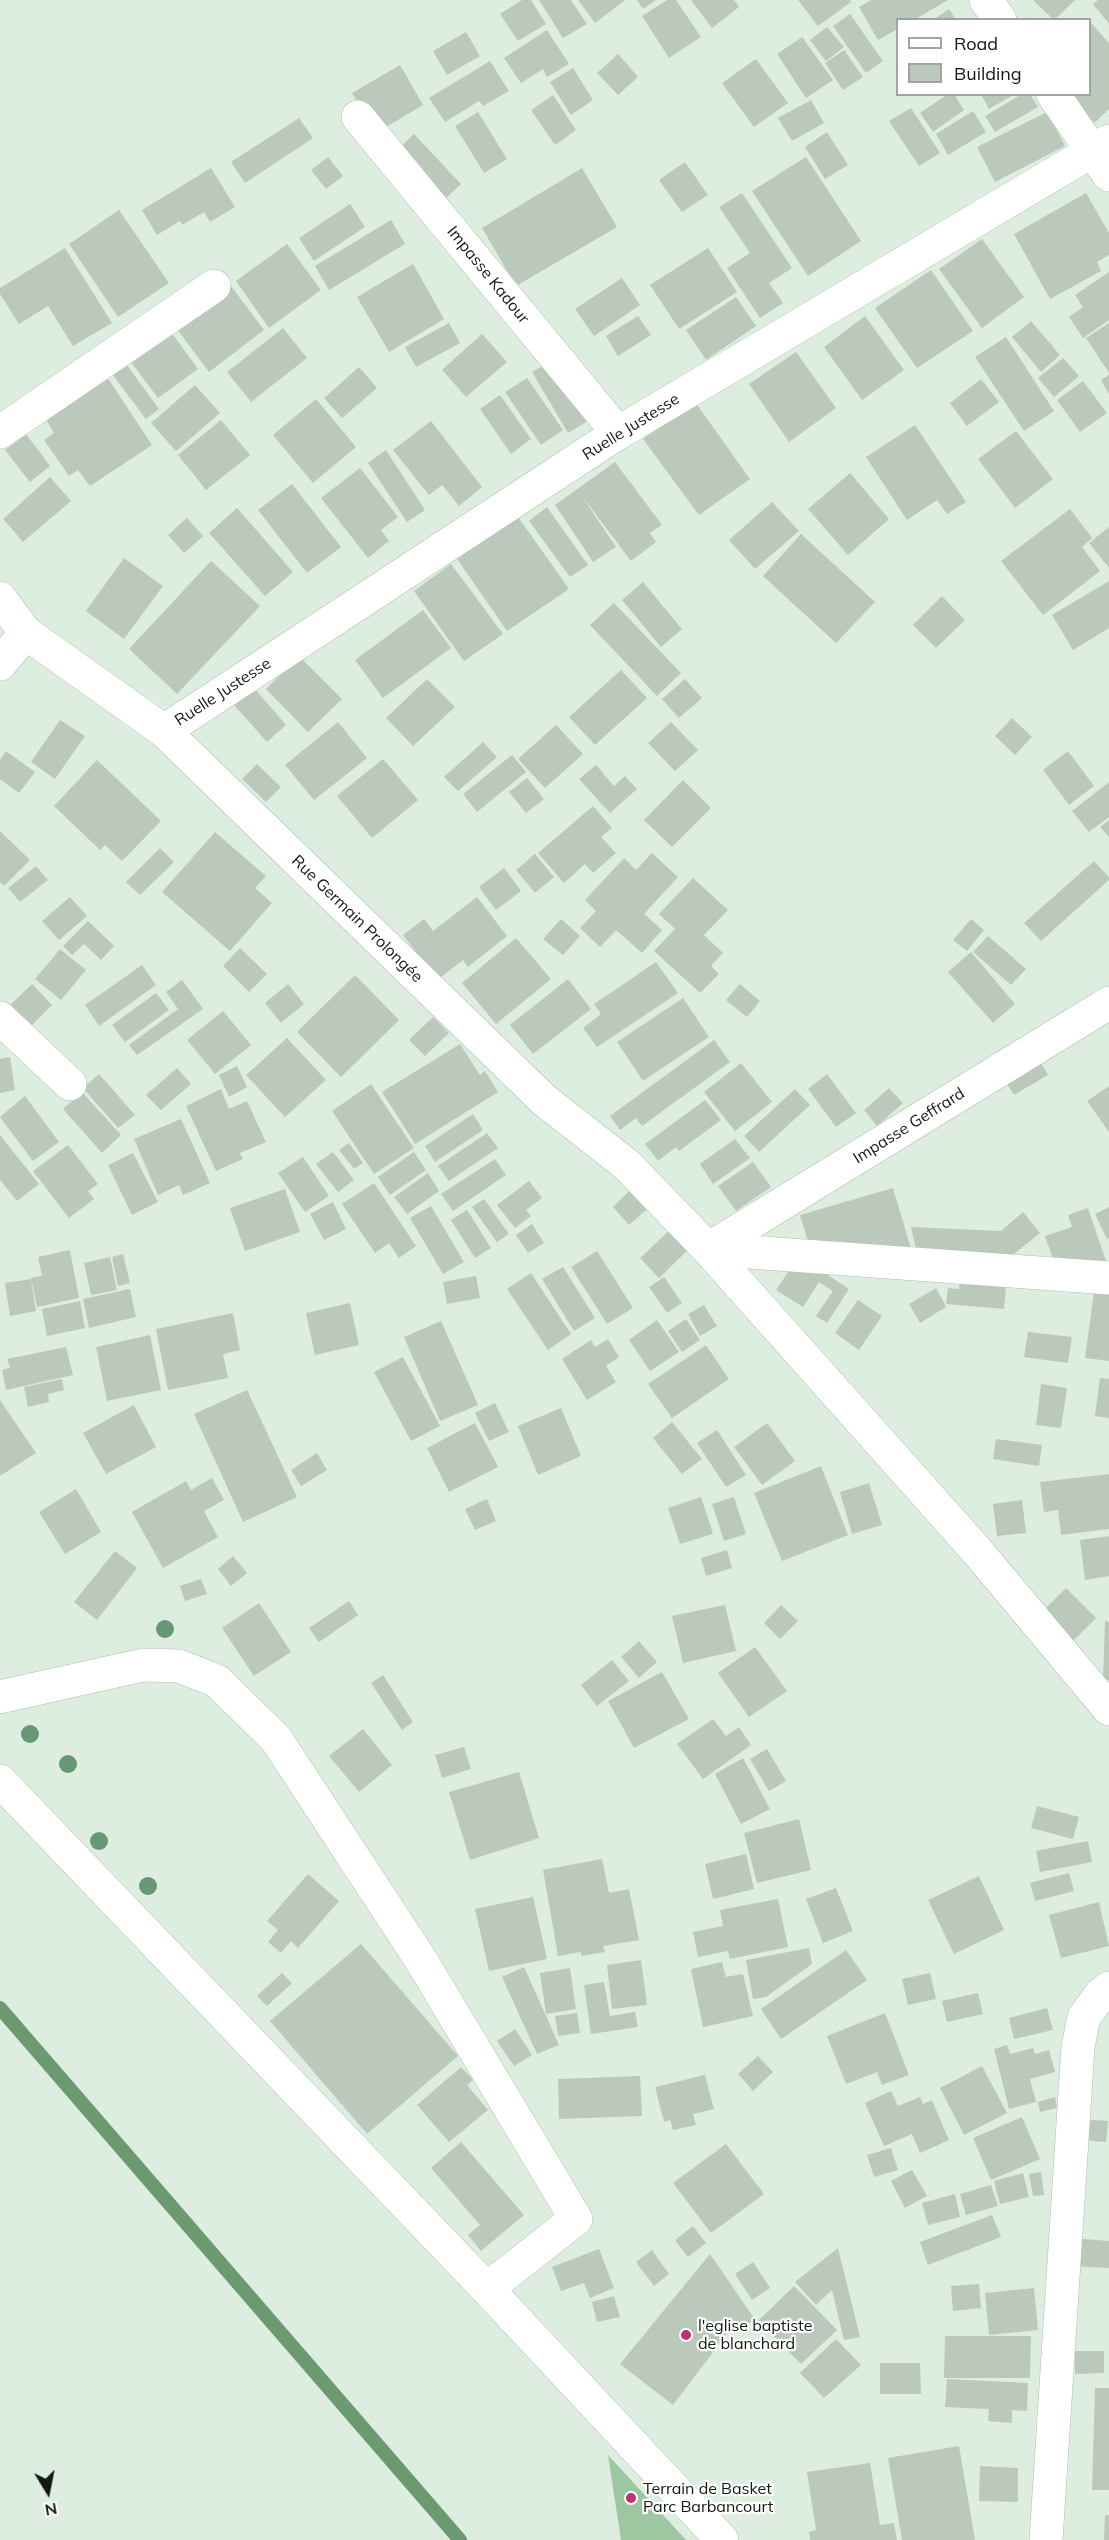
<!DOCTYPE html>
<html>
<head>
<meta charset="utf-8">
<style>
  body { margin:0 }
  #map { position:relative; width:1109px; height:2540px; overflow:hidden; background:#ddeddf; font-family:Mulish,sans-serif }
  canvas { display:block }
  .legend { position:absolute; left:896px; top:18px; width:195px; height:78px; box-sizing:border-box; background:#fff; border:2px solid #a0a3a1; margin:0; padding:8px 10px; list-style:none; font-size:18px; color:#121813 }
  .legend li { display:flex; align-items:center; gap:12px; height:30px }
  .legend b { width:30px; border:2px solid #a0a3a1 }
  .north { position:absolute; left:18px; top:2462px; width:60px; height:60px; -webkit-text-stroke:4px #fff; paint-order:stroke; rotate:170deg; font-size:16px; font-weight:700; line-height:24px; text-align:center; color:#121813 }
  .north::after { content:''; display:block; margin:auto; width:21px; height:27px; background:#121813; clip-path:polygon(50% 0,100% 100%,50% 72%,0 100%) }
</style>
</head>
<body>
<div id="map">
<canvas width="1109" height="2540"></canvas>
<ul class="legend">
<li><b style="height:8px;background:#fff"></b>Road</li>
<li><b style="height:16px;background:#bac9bb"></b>Building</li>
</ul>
<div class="north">N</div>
</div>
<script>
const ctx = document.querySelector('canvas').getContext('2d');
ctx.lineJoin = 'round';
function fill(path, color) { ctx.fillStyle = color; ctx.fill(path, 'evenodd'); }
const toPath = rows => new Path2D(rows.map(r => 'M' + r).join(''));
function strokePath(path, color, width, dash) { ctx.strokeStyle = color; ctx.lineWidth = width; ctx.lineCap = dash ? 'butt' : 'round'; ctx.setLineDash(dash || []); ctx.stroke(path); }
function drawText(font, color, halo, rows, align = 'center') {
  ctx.font = font + ' Mulish,sans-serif'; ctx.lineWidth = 4.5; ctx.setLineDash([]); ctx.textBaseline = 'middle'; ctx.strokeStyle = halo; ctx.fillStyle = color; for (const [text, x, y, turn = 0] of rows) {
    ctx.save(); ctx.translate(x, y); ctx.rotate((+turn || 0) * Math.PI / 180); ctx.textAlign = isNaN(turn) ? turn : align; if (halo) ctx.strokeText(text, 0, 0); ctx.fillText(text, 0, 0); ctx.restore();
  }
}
fill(toPath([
  [608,2455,686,2540,621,2540]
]), '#9dc7a1');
strokePath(toPath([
  [0,2008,460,2540]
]), '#6b9a71', 14);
fill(toPath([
  [522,0,531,0,546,24,518,41,500,14],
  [539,0,571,0,587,24,563,38],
  [578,0,625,0,595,23],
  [637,0,656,0,643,9],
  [667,0,676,0,701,37,669,58,642,16],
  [691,0,734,0,739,7,712,28],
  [798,0,850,0,851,2,818,26],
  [871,0,948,0,914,20,898,20,898,29,878,40,859,7],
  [1033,0,1075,0,1054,20],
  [1098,0,1109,0,1109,24,1093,4],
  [949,9,956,20,933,20],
  [850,14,883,61,866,73,833,26],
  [1090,22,1109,43,1109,109,1094,123,1068,94,1090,94],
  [827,27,844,47,826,61,810,40],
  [547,30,569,64,547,77,543,69,521,83,504,58],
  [466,32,480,56,447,75,433,51],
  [802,37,833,80,806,98,777,54],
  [844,50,863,77,843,90,825,63],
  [618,54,638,77,618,95,597,73],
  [756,59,788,103,754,127,722,83],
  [490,61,509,91,483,106,479,101,445,122,429,98],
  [400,65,423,105,376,133,352,93],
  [573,68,593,100,571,115,550,82],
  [948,94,954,94,964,110,933,132,920,113],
  [981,94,1015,94,989,109],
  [1022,94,1030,94,1038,107,995,132,985,116],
  [553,95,576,130,555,145,531,110],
  [811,100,824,123,792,141,778,118],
  [911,108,940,153,919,166,889,121],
  [973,111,986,132,948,155,936,134],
  [478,112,507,159,484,173,455,126],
  [1047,112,1065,146,995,182,977,147],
  [299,118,313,138,245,183,231,162],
  [827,132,848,165,825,179,805,147],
  [414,134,461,184,439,205,392,155],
  [328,157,343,176,326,189,311,170],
  [806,157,861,241,808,276,752,191],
  [685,162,708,195,682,212,659,180],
  [211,168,235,207,210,222,204,212,182,225,180,221,157,235,142,210],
  [582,168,617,227,516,286,482,228],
  [742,193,792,268,769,283,783,303,760,318,727,268,750,253,719,207],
  [1086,193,1109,233,1109,255,1097,262,1101,271,1050,299,1014,234],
  [350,204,365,227,314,261,299,238],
  [119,210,169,283,118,317,69,244],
  [391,220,405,244,329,290,315,266],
  [982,239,1024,297,982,328,939,269],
  [287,244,321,290,269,328,236,281],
  [65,248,112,323,73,346,48,306,19,324,0,294,0,288],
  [708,248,737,292,679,329,650,285],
  [413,264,444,319,389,352,357,297],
  [931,270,973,331,917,368,875,308],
  [1109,272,1109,320,1083,338,1069,317,1083,307,1075,295],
  [622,278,640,305,594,336,575,309],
  [231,286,264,330,209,372,176,328],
  [736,297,756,326,706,360,686,330],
  [638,316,651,335,618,356,606,336],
  [865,316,904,370,862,400,824,347],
  [1031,321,1060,355,1041,372,1012,337],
  [449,323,460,343,416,367,405,347],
  [1109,323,1109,373,1086,338],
  [168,328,198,369,158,398,128,358],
  [283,328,307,358,251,402,227,372],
  [482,334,507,362,466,397,442,370],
  [1006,337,1054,411,1024,431,975,357],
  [796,352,836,408,789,442,749,384],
  [1063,358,1079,376,1054,397,1038,378],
  [552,361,588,421,568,433,532,372],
  [126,364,159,409,146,419,112,374],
  [359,367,377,388,342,418,324,398],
  [1109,375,1109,394,1101,380],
  [107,377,152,445,90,486,78,470,69,476,44,440,54,433,45,418],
  [527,378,563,430,541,445,505,392],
  [981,379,999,402,967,426,950,403],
  [1083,381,1107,413,1080,432,1057,400],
  [195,385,220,413,176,451,151,423],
  [500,395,531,439,511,454,480,409],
  [316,399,356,447,313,483,273,435],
  [695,402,750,479,699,515,643,439],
  [221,420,250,455,206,490,178,455],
  [431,421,482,487,459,506,442,485,429,495,393,450],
  [915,425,966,502,947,514,937,500,907,520,866,457],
  [1016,431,1053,479,1015,508,978,459],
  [26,434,50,466,30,482,5,450],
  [386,450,425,510,407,522,368,463],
  [615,462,662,525,650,533,656,542,631,561,581,495,616,547,593,562,555,505],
  [360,468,398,517,381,530,389,541,368,558,321,498],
  [850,473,889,519,848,555,808,509],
  [50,477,71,501,23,542,3,519],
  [292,484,341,547,307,573,258,510],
  [772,502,799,531,755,569,729,540],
  [547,507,588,565,570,577,529,521],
  [237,508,293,572,265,596,209,533],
  [1070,509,1092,538,1082,547,1100,571,1043,615,1001,561],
  [516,514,569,589,507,631,455,556],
  [187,518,203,536,184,553,168,535],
  [1109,527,1109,568,1089,543],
  [801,534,875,602,836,643,763,576],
  [124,558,163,586,124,639,86,611],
  [211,561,260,606,177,694,129,649],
  [451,564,503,634,464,661,414,591],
  [1109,581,1109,628,1073,650,1052,615],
  [643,582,682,629,661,647,622,600],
  [942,596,965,620,936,648,913,625],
  [614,603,681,673,657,696,590,625],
  [423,610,451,648,383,698,355,660],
  [299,656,342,699,308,732,266,689],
  [621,670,647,698,595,745,569,717],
  [427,679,455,707,413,746,386,718],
  [685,679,702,698,679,718,662,699],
  [254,688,286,725,267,742,234,705],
  [1012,718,1032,737,1015,755,995,736],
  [60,720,85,736,55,779,31,762],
  [338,722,367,758,314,800,285,765],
  [671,722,698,750,675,771,648,743],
  [556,725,583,754,545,788,518,759],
  [483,742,497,757,458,791,444,777],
  [6,751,35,772,19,793,0,779,0,760],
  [1068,751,1094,786,1069,805,1043,770],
  [512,755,526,772,477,812,463,794],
  [383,759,418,800,372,838,337,796],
  [97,760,161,821,122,861,105,845,100,850,54,806],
  [257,764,281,787,266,802,242,779],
  [596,765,614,786,625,776,637,789,610,813,579,779],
  [527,778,544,799,526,813,509,792],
  [683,780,711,808,672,847,644,820],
  [1109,782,1109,817,1089,832,1072,811],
  [593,806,612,828,601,837,616,853,593,873,585,864,564,883,538,853],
  [1109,820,1109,837,1100,827],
  [0,831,30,860,4,886,0,882],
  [215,832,266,876,255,888,272,903,230,951,162,892],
  [160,848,174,862,140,895,126,882],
  [652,853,678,877,644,914,662,930,642,953,616,930,600,947,580,928,596,911,585,900,624,858,636,870],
  [535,854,554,877,535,893,516,870],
  [1094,861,1109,877,1109,880,1041,941,1024,923],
  [36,866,48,880,20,902,8,888],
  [504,868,521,891,496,910,479,887],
  [693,878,728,910,704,935,723,953,711,966,719,974,700,993,654,951,675,929,659,914],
  [70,897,87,916,59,940,42,921],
  [477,897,507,936,468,967,463,960,437,980,403,935,424,919,433,931],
  [561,919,580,936,563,955,543,939],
  [971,919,984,930,967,951,953,940],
  [88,921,114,946,101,960,84,944,72,955,63,946],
  [988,936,1026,969,1011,985,973,952],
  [516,938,551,979,496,1024,462,983],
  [240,948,267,974,249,992,223,966],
  [60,949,86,970,61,1000,35,979],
  [971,952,1015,1004,993,1023,948,972],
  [656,962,678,993,597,1047,583,1028,601,1014,594,1004],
  [142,965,156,985,99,1026,85,1005],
  [355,975,399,1020,341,1077,297,1032],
  [568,979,591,1009,533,1054,510,1025],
  [182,980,203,1009,137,1055,129,1045,178,1009,166,992],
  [32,984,52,1005,29,1028,8,1007],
  [288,984,304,1004,281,1023,265,1003],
  [740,984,760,1001,747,1017,726,1000],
  [156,993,169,1010,125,1042,112,1025],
  [683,998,709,1037,643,1081,617,1042],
  [223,1011,251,1045,215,1074,187,1040],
  [433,1017,449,1033,425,1056,409,1040],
  [287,1038,326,1080,285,1117,246,1075],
  [714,1040,730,1062,642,1126,636,1118,620,1130,610,1116],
  [460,1044,480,1075,485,1071,498,1092,415,1144,382,1092],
  [10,1057,15,1090,0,1093,0,1059],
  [1040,1061,1048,1075,1014,1095,1005,1081],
  [741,1063,772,1102,735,1131,704,1092],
  [237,1066,247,1087,229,1097,219,1075],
  [177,1068,191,1084,161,1110,146,1095],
  [99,1074,135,1115,118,1128,83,1088],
  [827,1074,856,1113,836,1127,808,1089],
  [371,1084,414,1148,374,1174,332,1111],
  [1109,1086,1109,1132,1087,1101],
  [889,1088,903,1103,877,1126,864,1110],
  [221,1089,229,1109,247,1101,266,1142,240,1153,243,1159,216,1171,186,1106],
  [795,1089,810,1105,759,1152,744,1136],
  [82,1092,121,1135,102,1153,63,1109],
  [25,1096,59,1142,33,1161,0,1117],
  [705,1100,721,1120,679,1151,676,1147,658,1161,645,1144],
  [473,1114,483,1130,435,1162,425,1146],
  [181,1119,210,1183,183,1195,179,1185,158,1195,134,1139],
  [487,1133,498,1148,449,1181,438,1166],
  [0,1135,39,1184,17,1201,0,1180],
  [735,1139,750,1158,713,1184,700,1164],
  [349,1143,363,1163,354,1169,339,1150],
  [68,1145,98,1184,88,1191,94,1199,69,1218,33,1171],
  [333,1152,354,1180,338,1192,316,1164],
  [414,1152,426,1170,390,1195,378,1177],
  [133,1153,158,1202,132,1215,108,1165],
  [303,1157,329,1196,305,1212,278,1173],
  [495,1159,506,1175,453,1211,441,1194],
  [753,1162,771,1187,736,1211,718,1186],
  [428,1173,439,1191,407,1214,394,1197],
  [529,1181,542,1198,526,1210,531,1216,515,1228,497,1205],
  [374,1183,416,1246,399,1258,389,1243,375,1253,342,1204],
  [893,1188,912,1252,809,1245,800,1215],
  [285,1189,300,1232,245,1251,230,1208],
  [630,1190,647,1209,629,1225,613,1207],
  [484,1199,509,1234,497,1242,472,1207],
  [333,1202,346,1229,324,1240,310,1214],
  [431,1206,464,1262,443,1274,410,1218],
  [1109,1207,1109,1238,1107,1239,1095,1214],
  [1088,1208,1107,1264,1058,1273,1045,1236,1072,1227,1068,1215],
  [467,1210,491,1248,475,1258,451,1220],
  [1023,1212,1040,1233,999,1266,918,1258,911,1227,1001,1231],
  [532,1224,544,1243,528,1253,516,1235],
  [671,1229,689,1249,659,1278,640,1258],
  [70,1250,79,1298,37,1307,31,1278,42,1276,38,1257],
  [597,1251,633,1308,607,1324,571,1267],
  [123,1254,130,1283,118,1286,112,1257],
  [799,1256,849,1289,827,1323,816,1316,833,1291,819,1282,803,1307,776,1290],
  [110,1257,117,1290,91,1295,84,1263],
  [563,1267,595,1318,574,1331,542,1279],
  [961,1272,1007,1276,1004,1309,946,1304,948,1288,959,1289],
  [531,1273,571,1334,548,1350,507,1289],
  [476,1276,480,1298,447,1304,443,1282],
  [664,1277,682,1303,667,1313,649,1287],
  [31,1279,36,1311,10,1316,5,1283],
  [1095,1285,1109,1287,1109,1361,1085,1358],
  [936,1288,946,1307,920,1323,909,1304],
  [130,1289,136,1317,89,1328,83,1299],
  [858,1300,882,1316,859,1350,835,1333],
  [80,1301,85,1328,47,1336,42,1309],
  [350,1303,359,1345,315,1355,306,1313],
  [704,1305,717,1326,700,1336,688,1314],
  [233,1313,240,1350,223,1354,228,1378,168,1390,156,1329],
  [686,1319,700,1340,682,1352,668,1331],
  [657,1320,679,1352,650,1371,629,1340],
  [441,1321,478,1405,440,1421,404,1337],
  [1028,1332,1072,1337,1068,1363,1024,1357],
  [150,1335,161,1390,107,1401,96,1347],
  [608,1339,619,1357,606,1366,616,1382,587,1400,562,1359,591,1340,595,1347],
  [706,1345,729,1379,672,1418,648,1384],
  [66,1347,73,1375,6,1390,2,1370,10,1368,7,1359],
  [403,1357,440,1426,411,1441,374,1372],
  [1100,1378,1109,1379,1109,1418,1095,1416],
  [62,1379,64,1390,48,1394,49,1402,28,1407,24,1387],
  [1041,1384,1067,1388,1061,1428,1036,1425],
  [247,1390,297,1497,243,1522,194,1414],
  [0,1400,36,1453,0,1476],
  [495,1403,509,1432,489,1441,475,1413],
  [134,1405,156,1447,106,1474,83,1433],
  [561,1408,581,1456,538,1475,518,1426],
  [672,1422,702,1459,682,1474,653,1438],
  [475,1423,498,1467,449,1492,427,1448],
  [767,1423,795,1461,762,1485,734,1447],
  [717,1430,746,1475,726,1487,697,1443],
  [996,1439,1042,1445,1039,1466,993,1459],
  [317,1453,327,1470,301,1486,291,1470],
  [821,1466,848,1535,782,1561,754,1493],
  [1109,1474,1109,1529,1061,1535,1058,1510,1044,1512,1040,1482],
  [212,1478,224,1500,204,1511,218,1537,163,1568,132,1512,186,1481,191,1490],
  [869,1483,882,1525,852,1534,840,1492],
  [76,1489,101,1532,65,1554,39,1512],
  [701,1497,713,1534,680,1544,668,1508],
  [734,1497,746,1534,724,1541,712,1504],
  [487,1499,496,1521,475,1530,465,1509],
  [1022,1500,1026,1533,997,1536,993,1504],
  [1109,1536,1109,1576,1085,1580,1080,1540],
  [727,1550,732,1568,706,1576,701,1558],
  [115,1551,137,1568,97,1620,74,1602],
  [233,1556,247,1573,231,1586,218,1569],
  [201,1579,207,1594,185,1601,180,1586],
  [1066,1588,1096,1618,1073,1641,1043,1611],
  [349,1601,358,1615,319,1642,309,1628],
  [259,1603,291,1652,254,1676,222,1628],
  [725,1605,736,1651,683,1663,672,1616],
  [781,1605,798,1621,780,1639,764,1623],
  [1105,1621,1109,1622,1109,1680,1103,1680],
  [639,1641,657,1662,639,1678,621,1657],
  [755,1647,787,1691,749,1717,718,1673],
  [612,1660,629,1681,597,1706,581,1685],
  [662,1672,689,1719,634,1748,608,1701],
  [383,1675,413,1722,402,1730,371,1683],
  [713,1719,726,1736,739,1727,751,1745,703,1779,677,1744],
  [363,1729,392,1765,359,1792,329,1756],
  [464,1747,471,1769,442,1778,435,1755],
  [767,1749,786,1781,769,1791,750,1759],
  [743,1758,770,1809,741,1824,715,1774],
  [519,1772,539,1838,470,1860,449,1792],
  [1037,1806,1079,1817,1073,1839,1031,1828],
  [799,1819,811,1870,757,1883,744,1833],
  [1088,1841,1092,1862,1040,1872,1036,1851],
  [746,1854,754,1889,713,1899,705,1864],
  [602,1859,609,1893,629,1889,639,1940,603,1946,605,1952,581,1956,581,1952,558,1956,543,1870],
  [1069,1873,1074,1891,1035,1901,1030,1883],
  [308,1874,339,1901,298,1948,291,1941,281,1953,268,1942,278,1930,267,1921],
  [979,1876,1004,1930,954,1954,928,1900],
  [836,1888,853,1931,823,1943,806,1899],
  [533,1897,547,1959,489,1971,475,1909],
  [778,1899,788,1947,730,1959,728,1951,698,1957,693,1932,723,1926,720,1910],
  [1099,1902,1109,1946,1061,1958,1049,1915],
  [361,1944,458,2056,367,2134,270,2021],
  [809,1948,812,1964,766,1997,753,1999,746,1960],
  [846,1950,867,1980,781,2039,761,2009],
  [641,1960,647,2005,612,2009,607,1965],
  [722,1962,726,1977,743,1974,753,2016,703,2027,691,1969],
  [524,1967,559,2045,537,2054,502,1977],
  [570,1968,576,2009,546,2014,540,1973],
  [282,1973,292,1983,267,2006,257,1996],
  [930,1973,936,1999,908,2005,902,1979],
  [604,1982,610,2016,635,2012,638,2027,591,2034,584,1985],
  [978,1993,983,2014,947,2022,942,2001],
  [1047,2008,1053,2030,1014,2039,1009,2018],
  [577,2013,580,2033,558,2036,555,2016],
  [885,2013,909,2075,882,2085,877,2072,846,2084,827,2036],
  [515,2029,532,2055,514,2066,497,2041],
  [1007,2045,1010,2054,1033,2048,1035,2054,1049,2050,1055,2072,1030,2079,1036,2102,1009,2109,994,2049],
  [758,2056,773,2072,753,2091,738,2074],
  [982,2066,1007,2113,964,2135,940,2088],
  [461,2067,473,2080,467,2085,488,2110,449,2142,417,2105],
  [705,2075,714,2109,693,2114,696,2125,673,2130,670,2120,664,2122,655,2087],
  [640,2076,642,2116,559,2119,558,2079],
  [891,2091,898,2106,920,2097,923,2104,932,2100,949,2140,920,2153,912,2134,884,2146,865,2103],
  [1055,2097,1057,2108,1040,2112,1038,2102],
  [1022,2117,1040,2159,991,2180,973,2138],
  [1082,2119,1108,2121,1106,2142,1080,2140],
  [461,2142,524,2215,481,2251,468,2235,480,2225,431,2168],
  [726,2144,764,2194,711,2233,673,2183],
  [891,2148,898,2170,874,2177,867,2155],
  [912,2170,927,2196,905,2208,891,2181],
  [1041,2172,1044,2195,1033,2196,1029,2174],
  [1023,2173,1029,2197,1000,2204,994,2181],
  [991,2185,998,2206,966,2215,960,2194],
  [955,2194,960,2217,928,2225,922,2203],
  [992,2215,1001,2237,928,2265,920,2242],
  [693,2226,706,2243,688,2257,675,2240],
  [1071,2238,1109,2241,1109,2268,1069,2266],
  [838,2248,860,2337,844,2340,832,2290,816,2305,795,2282],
  [599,2249,614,2288,590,2298,584,2283,561,2291,552,2267],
  [652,2250,669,2274,654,2286,636,2262],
  [710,2254,754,2318,744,2329,736,2322,673,2405,620,2364],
  [753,2262,770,2288,752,2300,735,2274],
  [979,2284,981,2308,953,2311,951,2286],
  [794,2286,837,2330,801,2364,758,2321],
  [1034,2288,1038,2330,989,2335,985,2293],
  [614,2296,620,2317,597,2322,592,2302],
  [945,2336,1031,2336,1030,2378,944,2378],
  [836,2339,861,2365,824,2398,800,2373],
  [1074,2351,1104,2351,1104,2373,1075,2374],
  [880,2363,920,2363,921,2394,880,2394],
  [947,2379,1028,2383,1027,2411,1012,2410,1012,2423,988,2421,989,2409,945,2407],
  [1095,2388,1109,2388,1109,2490,1092,2490],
  [959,2446,975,2540,902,2540,888,2458],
  [870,2463,880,2525,894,2523,897,2540,810,2540,809,2532,816,2530,807,2472],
  [980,2466,1018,2468,1018,2502,979,2501],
  [1105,2515,1109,2515,1109,2540,1104,2540]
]), '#bac9bb');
const minor = toPath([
  [986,0,1000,20],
  [1053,94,1109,175],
  [358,117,618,433],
  [0,432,214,286],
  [0,598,26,633,164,731,544,1100,627,1165,708,1249,977,1551,1109,1709],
  [0,664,26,633],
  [164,731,618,433,1109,141],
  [0,1018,70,1084],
  [708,1249,1109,1003],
  [708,1249,1109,1278],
  [0,1697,143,1665,179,1666,217,1681,276,1739,421,1960,576,2219,487,2289],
  [0,1781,487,2289,722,2540],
  [1046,2540,1078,2047,1084,2017,1101,1994,1109,1988]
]);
strokePath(minor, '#aebeb0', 34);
strokePath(minor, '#fff', 33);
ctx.fillStyle = '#669875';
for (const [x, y] of [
  [165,1629],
  [30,1734],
  [68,1764],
  [99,1841],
  [148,1886]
]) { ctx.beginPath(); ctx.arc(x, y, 9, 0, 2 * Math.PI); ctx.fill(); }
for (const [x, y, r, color] of [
  [686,2335,6,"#bb326f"],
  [631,2498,6,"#bb326f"]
]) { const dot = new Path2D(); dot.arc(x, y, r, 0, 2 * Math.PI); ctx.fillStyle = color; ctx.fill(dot); strokePath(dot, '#fff', 2); }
drawText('16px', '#121813', '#fff', [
  ["Impasse Kadour",488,275,51],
  ["Ruelle Justesse",631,427,-32],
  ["Ruelle Justesse",223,692,-33],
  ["Rue Germain Prolongée",357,919,44],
  ["Impasse Geffrard",909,1126,-32]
]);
drawText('16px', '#121813', '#fff', [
  ["l'eglise baptiste",698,2326],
  ["de blanchard",698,2344],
  ["Terrain de Basket",643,2489],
  ["Parc Barbancourt",643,2507]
], 'left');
</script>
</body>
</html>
